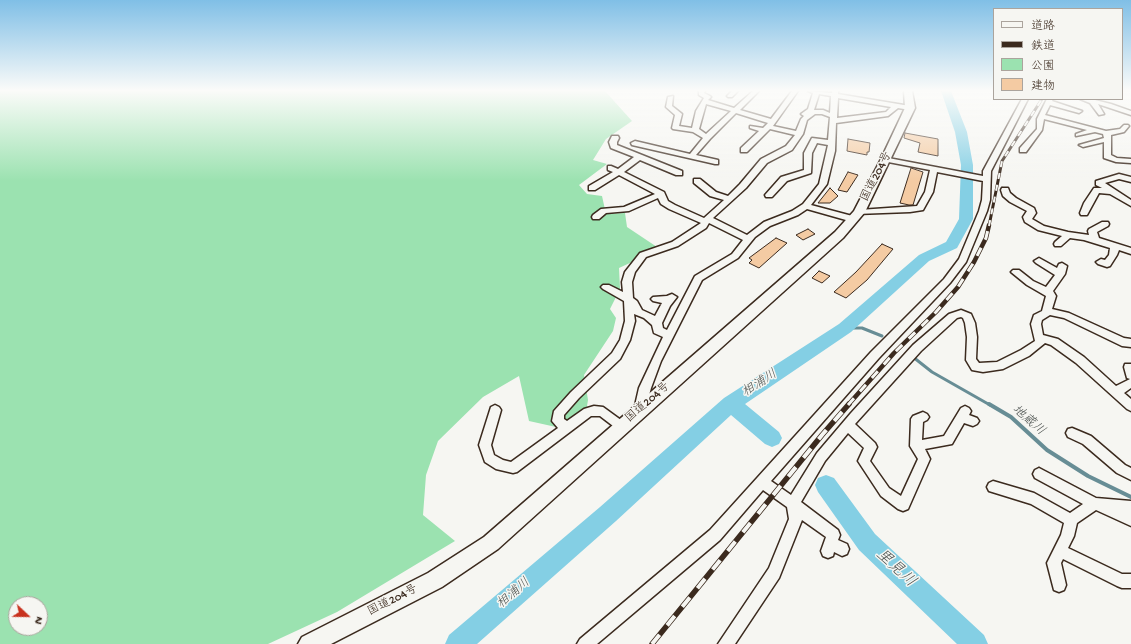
<!DOCTYPE html>
<html>
<head>
<meta charset="utf-8">
<style>
  body { margin:0 }
  #map { position:relative; width:1131px; height:644px; overflow:hidden; background:#f6f6f2; font-family:"Gochi Hand","Klee One",sans-serif }
  canvas { display:block }
  .legend { position:absolute; left:993px; top:8px; width:130px; height:92px; box-sizing:border-box; background:#f6f6f2; border:1px solid #aba49d; margin:0; padding:5px 7px; list-style:none; font-size:12px; color:#3b2a1e }
  .legend li { display:flex; align-items:center; gap:8px; height:20px }
  .legend b { width:20px; border:1px solid #aba49d }
  .north { position:absolute; left:8px; top:596px; width:40px; height:40px; box-sizing:border-box; background:#f6f6f2; border:1px solid #aba49d; border-radius:50%; rotate:112deg; font-size:11px; font-weight:700; line-height:16px; text-align:center; color:#3b2a1e }
  .north::after { content:''; display:block; margin:auto; width:14px; height:18px; background:#c8321e; clip-path:polygon(50% 0,100% 100%,50% 72%,0 100%) }
</style>
</head>
<body>
<div id="map">
<canvas width="1131" height="644"></canvas>
<ul class="legend">
<li><b style="height:5px;background:#f6f6f2"></b>道路</li>
<li><b style="height:5px;background:#3b2a1e"></b>鉄道</li>
<li><b style="height:11px;background:#9be2b0"></b>公園</li>
<li><b style="height:11px;background:#f4cba3"></b>建物</li>
</ul>
<div class="north">N</div>
</div>
<script>
const ctx = document.querySelector('canvas').getContext('2d');
ctx.lineJoin = 'round';
function fill(path, color) { ctx.fillStyle = color; ctx.fill(path, 'evenodd'); }
const toPath = rows => new Path2D(rows.map(r => 'M' + r).join(''));
function strokePath(path, color, width, dash) { ctx.strokeStyle = color; ctx.lineWidth = width; ctx.lineCap = dash ? 'butt' : 'round'; ctx.setLineDash(dash || []); ctx.stroke(path); }
function drawText(font, color, halo, rows, align = 'center') {
  ctx.font = font + ' "Gochi Hand","Klee One",sans-serif'; ctx.lineWidth = 3; ctx.setLineDash([]); ctx.textBaseline = 'middle'; ctx.strokeStyle = halo; ctx.fillStyle = color; for (const [text, x, y, turn = 0] of rows) {
    ctx.save(); ctx.translate(x, y); ctx.rotate((+turn || 0) * Math.PI / 180); ctx.textAlign = isNaN(turn) ? turn : align; if (halo) ctx.strokeText(text, 0, 0); ctx.fillText(text, 0, 0); ctx.restore();
  }
}
fill(toPath([
  [0,91,605,91,632,121,606,139,593,160,607,164,579,185,587,194,602,196,606,214,625,213,627,227,660,249,619,268,620,289,610,309,616,318,613,331,584,375,588,400,585,418,565,429,529,421,519,376,483,397,438,441,426,475,423,515,455,541,337,612,268,644,0,644],
  [16,604,40,604,40,628,16,628]
]), '#9be2b0');
strokePath(toPath([
  [845,328,862,328,882,336],
  [913,357,932,372,990,405]
]), '#678d95', 3);
strokePath(toPath([
  [989,404,1011,417,1047,450,1088,476,1131,497]
]), '#678d95', 4);
fill(toPath([
  [941,91,951,91,967,132,973,165,973,219,957,248,929,261,851,332,745,404,779,432,782,438,779,444,772,447,765,444,731,415,616,521,477,644,445,644,449,635,600,507,724,398,839,324,919,255,946,242,959,219,961,165,955,132,941,91],
  [826,475,834,478,875,534,984,635,988,644,957,644,859,550,818,492,815,485,818,478,826,475]
]), '#84cfe4');
const building = toPath([
  [905,133,938,139,938,156,918,152,920,143,904,138,905,133],
  [848,139,870,143,869,152,867,152,867,155,847,151,848,139],
  [911,168,923,172,913,205,909,205,900,203,911,168],
  [848,172,858,175,847,192,838,190,848,172],
  [830,188,838,196,830,203,818,203,830,188],
  [808,229,815,234,803,240,796,235,808,229],
  [776,238,787,243,759,268,749,263,752,260,749,258,776,238],
  [882,244,893,249,867,280,846,298,834,292,856,272,882,244],
  [819,271,830,276,822,283,812,278,819,271]
]);
fill(building, '#f4cba3');
strokePath(building, '#3b2a1e', 1);
const minor = toPath([
  [699,91,705,91,704,93,710,96,711,97,708,100,734,108,753,91,759,91,740,110,771,119,792,91,798,91,773,126,796,131,801,119,804,116,801,114,808,109,813,93,808,91,832,93,832,91,838,91,838,94,910,106,913,108,910,110,898,108,888,116,836,123,835,151,827,184,811,205,856,217,857,219,853,222,807,209,798,215,770,226,755,237,738,258,702,280,661,361,651,388,644,413,640,415,636,413,634,410,639,388,663,337,654,333,652,325,644,318,634,314,635,321,630,340,620,359,579,398,564,415,564,419,567,421,584,409,594,406,603,407,625,423,627,426,625,429,621,431,617,429,600,416,591,416,517,472,513,473,496,469,485,462,479,445,491,407,495,405,499,407,501,410,491,445,494,455,503,460,511,462,558,428,552,421,554,411,571,392,612,353,620,340,625,321,624,301,603,289,601,287,603,285,609,285,623,292,622,282,625,272,640,253,672,242,701,223,669,209,661,204,658,198,629,211,606,213,599,219,593,219,592,217,593,215,601,209,624,207,655,194,619,175,595,190,589,190,589,186,613,172,608,170,608,166,611,166,618,169,634,157,611,148,609,142,612,136,618,136,619,138,617,142,617,145,682,171,682,175,676,175,640,160,624,172,664,192,668,201,675,205,704,218,724,200,710,196,694,183,694,179,700,179,716,192,728,196,740,184,761,159,786,146,795,135,770,129,747,152,741,152,741,148,759,131,750,128,750,126,763,128,768,123,736,113,710,139,696,155,718,160,718,164,715,164,632,145,631,143,635,141,690,154,703,138,693,132,673,129,672,128,675,115,666,107,668,97,673,96,672,106,682,114,679,126,692,128,696,111,704,98,699,95,699,91],
  [819,94,831,96,830,113,823,110,814,110,819,94],
  [838,98,891,107,886,112,837,118,838,98],
  [706,104,731,111,706,134,699,129,706,104],
  [815,114,822,114,830,117,828,140,812,138,804,153,804,170,781,177,765,195,766,197,772,197,787,181,811,173,812,153,817,143,828,145,819,184,803,204,792,211,764,222,747,235,713,218,746,188,767,163,792,150,803,134,807,120,815,114],
  [709,223,743,240,732,254,695,276,667,330,663,328,662,323,670,306,677,297,672,294,667,296,653,297,651,299,653,301,662,303,655,316,642,310,637,301,633,298,632,282,635,272,646,257,678,246,706,228,709,223],
  [732,91,738,91,732,97,728,97,727,96,732,91],
  [1022,99,1028,99,991,171,990,200,987,211,966,262,950,283,879,358,771,481,791,495,817,453,851,413,913,345,949,314,961,310,971,314,975,323,977,337,976,359,979,363,997,362,1021,350,1035,341,1031,324,1034,315,1042,311,1046,296,1027,285,1011,272,1013,270,1019,270,1033,281,1046,287,1055,275,1036,263,1034,261,1039,258,1057,268,1059,264,1062,263,1067,266,1065,274,1053,291,1056,296,1052,309,1069,313,1124,338,1131,339,1131,347,1122,346,1064,318,1050,315,1042,320,1041,324,1043,335,1058,339,1084,357,1116,386,1130,379,1127,378,1124,367,1125,364,1131,364,1131,388,1124,393,1131,399,1131,411,1127,409,1076,363,1051,345,1045,343,1029,356,1003,369,983,372,972,370,966,360,967,337,965,323,963,318,961,317,957,318,921,351,855,424,875,443,877,447,870,461,889,488,901,496,918,459,910,446,911,419,913,416,923,412,927,414,929,417,927,420,923,422,922,440,944,436,961,408,965,406,969,408,971,411,969,415,977,418,979,421,977,424,973,426,964,423,952,444,925,449,930,459,908,509,903,511,898,509,881,496,858,461,864,448,848,433,825,461,801,502,838,530,840,535,838,540,847,544,849,549,847,554,842,556,834,552,833,556,828,558,823,556,821,551,826,537,802,520,779,578,735,644,718,644,769,568,789,519,787,507,763,490,720,540,597,644,577,644,580,639,710,530,871,352,944,279,959,259,979,211,982,200,983,181,937,172,933,192,923,210,910,212,856,214,855,212,856,210,859,210,917,206,925,192,930,170,883,161,883,157,983,176,983,171,1022,99],
  [1047,99,1053,99,1052,101,1082,111,1079,113,1050,105,1045,115,1106,131,1120,129,1124,125,1128,125,1129,126,1124,132,1111,135,1111,155,1117,158,1131,159,1131,163,1116,162,1104,158,1104,142,1083,147,1079,145,1104,138,1103,134,1095,132,1076,136,1076,134,1087,130,1044,119,1042,130,1026,152,1020,152,1020,148,1037,129,1037,119,1047,99],
  [1080,99,1091,99,1111,104,1131,111,1131,115,1098,104,1104,114,1099,115,1090,103,1080,99],
  [1119,174,1131,177,1131,182,1119,179,1105,183,1131,200,1131,206,1110,194,1099,193,1087,215,1081,215,1080,213,1084,203,1094,188,1102,188,1096,185,1096,181,1119,174],
  [1002,188,1008,188,1010,193,1016,198,1034,208,1036,213,1032,219,1044,226,1068,232,1089,235,1088,231,1089,229,1102,222,1108,222,1109,224,1108,226,1097,232,1099,238,1131,248,1131,254,1119,250,1117,255,1110,266,1107,267,1098,264,1096,262,1101,259,1105,260,1109,255,1110,248,1084,240,1070,238,1061,246,1055,246,1054,244,1055,242,1062,236,1038,230,1025,222,1023,217,1027,211,1010,202,1003,196,1001,190,1002,188],
  [1072,428,1091,436,1125,465,1131,468,1131,480,1117,473,1083,444,1068,437,1066,433,1068,429,1072,428],
  [1039,468,1096,498,1131,501,1131,526,1096,510,1077,523,1074,536,1068,548,1122,574,1131,574,1131,588,1122,588,1117,586,1063,559,1061,563,1066,585,1064,590,1059,592,1054,590,1047,563,1061,535,1064,523,1031,504,989,491,987,487,989,483,993,481,1034,493,1070,513,1083,504,1035,478,1033,474,1035,470,1039,468]
]);
const highway = toPath([
  [904,91,912,91,915,108,865,212,843,238,498,549,442,587,331,644,298,644,302,637,428,573,484,537,835,232,854,211,881,159,905,108,904,91]
]);
strokePath(minor, '#3b2a1e', 3);
strokePath(highway, '#3b2a1e', 3);
fill(minor, '#f6f6f2');
fill(highway, '#f6f6f2');
const railFar2 = toPath([
  [989,226,1002,161,1042,99]
]);
const railFar1 = toPath([
  [848,405,894,353,936,312,958,287,974,262,986,238,989,225]
]);
const rail = toPath([
  [652,644,822,435,849,404]
]);
strokePath(railFar2, '#3b2a1e', 3);
strokePath(railFar1, '#3b2a1e', 4.5);
strokePath(rail, '#3b2a1e', 5.5);
strokePath(railFar2, '#f6f6f2', 2, [6]);
strokePath(railFar1, '#f6f6f2', 3, [9]);
strokePath(rail, '#f6f6f2', 4, [12]);
const sky = ctx.createLinearGradient(0, 0, 0, 181);
sky.addColorStop(0, '#80bfe6');
sky.addColorStop(0.5, '#fbfbf9');
sky.addColorStop(1, '#fbfbf900');
ctx.fillStyle = sky;
ctx.fillRect(0, 0, 1131, 181);
drawText('12px', '#3b2a1e', '#f6f6f2', [
  ["国道204号",877,177,-63],
  ["国道204号",648,403,-41],
  ["国道204号",393,601,-27]
]);
drawText('italic 13px', '#4d5350', '#f6f6f2', [
  ["相浦川",760,384,-33],
  ["地蔵川",1028,421,41],
  ["相浦川",514,594,-41]
]);
drawText('italic 16px', '#4d5350', '#f6f6f2', [
  ["里見川",895,569,43]
]);
</script>
</body>
</html>
